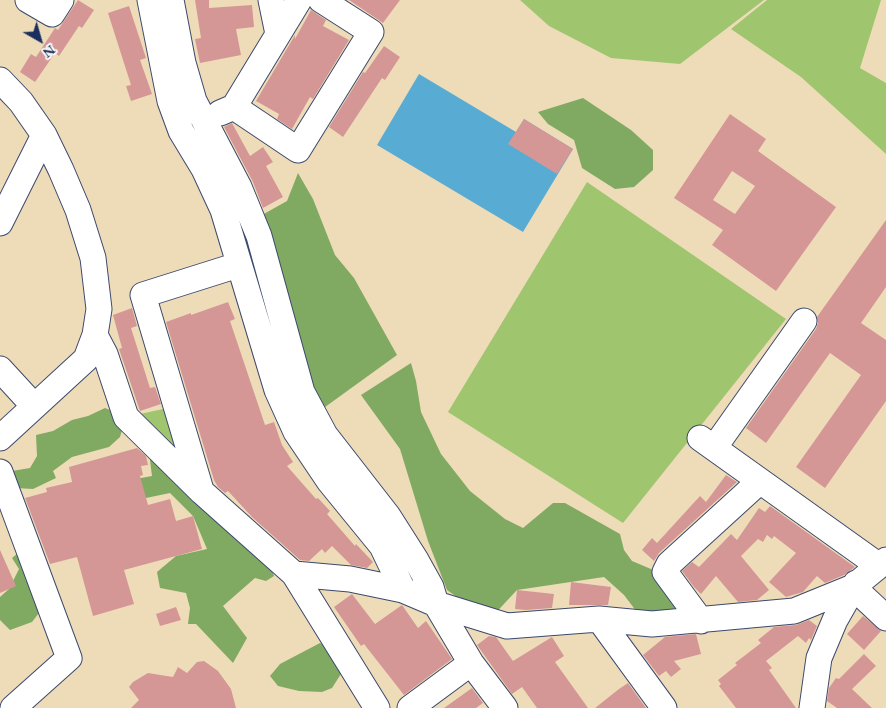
<!DOCTYPE html>
<html>
<head>
<meta charset="utf-8">
<style>
  body { margin:0 }
  #map { position:relative; width:886px; height:708px; overflow:hidden; background:#eedcb9; font-family:"EB Garamond",serif }
  canvas { display:block }
  .north { position:absolute; left:15px; top:15px; width:50px; height:50px; -webkit-text-stroke:4px #f6f6f2; paint-order:stroke; rotate:142deg; font-size:14px; font-weight:700; line-height:20px; text-align:center; color:#1b2f5e }
  .north::after { content:''; display:block; margin:auto; width:18px; height:22px; background:#1b2f5e; clip-path:polygon(50% 0,100% 100%,50% 72%,0 100%) }
</style>
</head>
<body>
<div id="map">
<canvas width="886" height="708"></canvas>
<div class="north">N</div>
</div>
<script>
const ctx = document.querySelector('canvas').getContext('2d');
ctx.lineJoin = 'round';
function fill(path, color) { ctx.fillStyle = color; ctx.fill(path, 'evenodd'); }
const toPath = rows => new Path2D(rows.map(r => 'M' + r).join(''));
function strokePath(path, color, width, dash) { ctx.strokeStyle = color; ctx.lineWidth = width; ctx.lineCap = dash ? 'butt' : 'round'; ctx.setLineDash(dash || []); ctx.stroke(path); }
fill(toPath([
  [520,0,764,0,680,64,611,58,549,26],
  [767,0,881,0,860,68,886,83,886,154,801,77,731,29],
  [587,182,786,319,623,523,448,412],
  [177,406,202,492,126,417]
]), '#a0c56f');
fill(toPath([
  [583,98,631,130,653,150,653,170,634,187,615,189,582,168,574,140,548,124,538,112],
  [298,173,313,199,335,255,354,278,397,355,314,415,253,220,287,201],
  [411,363,416,381,421,412,441,454,470,491,505,519,523,528,553,503,565,503,620,534,624,550,632,561,658,572,701,621,646,624,624,595,604,577,517,590,489,620,447,590,428,541,400,449,361,395],
  [105,408,126,417,120,437,109,447,72,457,53,471,56,478,33,489,16,488,12,471,30,468,37,456,36,435,53,431,72,420,88,416],
  [148,445,271,567,274,576,266,581,255,578,223,606,247,638,233,663,196,624,188,624,190,608,186,593,160,588,157,572,176,556,207,549,193,516,170,493,122,503,114,483,152,476],
  [23,549,42,609,32,622,10,630,0,620,0,597,9,589,19,569,12,558],
  [320,643,336,652,346,666,332,688,322,692,299,691,278,686,270,676,280,664]
]), '#80aa62');
fill(toPath([
  [419,74,516,132,524,119,573,149,523,232,377,145]
]), '#58acd4');
fill(toPath([
  [78,0,94,10,82,28,79,26,59,56,55,53,35,82,20,72,31,54,36,57,55,28,58,30],
  [195,0,209,0,209,8,252,5,254,27,236,29,241,55,200,63,195,39,201,38],
  [349,0,400,0,383,23],
  [129,6,146,58,140,60,152,94,131,101,126,86,131,85,108,13],
  [311,10,326,20,323,26,349,40,313,99,310,97,292,129,277,119,279,114,256,101,295,35,295,39],
  [384,46,400,57,385,80,382,78,343,137,329,127,363,72,365,73],
  [730,114,766,139,758,151,836,207,776,291,712,245,723,230,674,198],
  [732,171,755,186,735,214,713,200],
  [524,119,573,149,557,174,508,144],
  [232,123,250,156,263,147,273,162,266,166,283,197,263,208,253,182,224,127],
  [886,220,886,287,861,323,886,340,886,401,825,488,796,467,861,375,830,353,766,443,746,428,816,329,818,323,817,317],
  [228,302,235,319,230,321,265,425,274,422,282,445,293,462,287,466,316,499,318,498,330,511,327,514,355,546,356,544,373,562,367,568,351,565,332,546,325,553,322,549,309,561,300,560,252,517,228,491,225,493,218,487,214,480,166,322,191,313,191,315],
  [132,308,137,326,131,328,150,388,155,387,161,404,140,411,119,349,122,348,113,315],
  [137,448,146,456,148,465,141,466,143,475,140,476,148,505,170,499,176,521,193,516,202,549,124,570,134,604,93,616,77,557,50,564,25,498,47,492,46,488,72,482,69,467],
  [726,475,737,482,659,553,654,561,642,550,652,538,657,543,700,496,706,502],
  [770,506,855,567,844,575,825,583,817,576,803,592,786,597,769,582,796,553,774,536,772,539,767,535,763,542,758,539,741,556,769,590,757,600,738,602,716,576,701,594,694,587,682,571,692,562,699,567,731,534,737,540,759,508,765,512],
  [0,550,16,586,0,593],
  [571,582,611,587,608,605,569,605],
  [517,590,554,594,552,608,526,610,515,609],
  [352,594,375,624,402,605,418,628,426,621,452,659,404,695,364,644,361,646,334,607],
  [176,607,181,620,160,626,156,614],
  [863,616,881,631,864,650,847,634],
  [809,620,817,626,811,640,809,638,806,643,798,636,766,661,772,668,769,670,796,708,736,708,719,686,721,684,718,680,737,665,735,663,761,643,758,640,774,627,796,625],
  [696,634,701,654,674,661,681,669,671,677,666,671,659,676,643,655,665,637],
  [489,636,496,637,513,661,552,637,564,656,555,662,588,708,537,708,522,687,512,694,477,645],
  [864,654,876,666,852,689,872,708,837,708,827,701,829,688,836,678,839,679],
  [204,661,218,671,231,689,236,708,131,708,139,700,129,687,133,682,148,673,173,677,178,667,187,673,197,662],
  [628,683,646,708,595,708,619,689],
  [472,688,483,703,476,708,444,708]
]), '#d59796');
const minor = toPath([
  [28,0,52,14,61,0],
  [150,0,170,101,181,131,204,169,223,210,277,390,296,432,329,481,382,546,403,590,436,604,507,626,599,619,652,624,794,611,853,587,886,560],
  [171,0,183,63,194,101,239,187,259,236,302,392,325,435,388,516,416,560,431,587,436,604,471,663,505,708],
  [271,0,278,34],
  [0,80,21,102,44,135,61,170,78,210,93,258,99,309,95,335,86,359,0,438],
  [234,107,298,150,371,32,321,0],
  [220,113,234,107,299,0],
  [0,223,44,135],
  [95,335,105,354,126,417,202,492,294,574,350,579,403,590],
  [0,369,34,406],
  [700,438,875,563],
  [714,448,804,321],
  [0,472,69,658,13,708],
  [201,490,143,295,238,265],
  [294,574,377,708],
  [853,587,886,618],
  [599,619,664,708],
  [701,621,665,572,669,564,760,481],
  [410,708,471,663],
  [812,708,819,658,835,620,856,583]
]);
strokePath(minor, '#3b496c', 27);
strokePath(minor, '#fff', 25);
</script>
</body>
</html>
